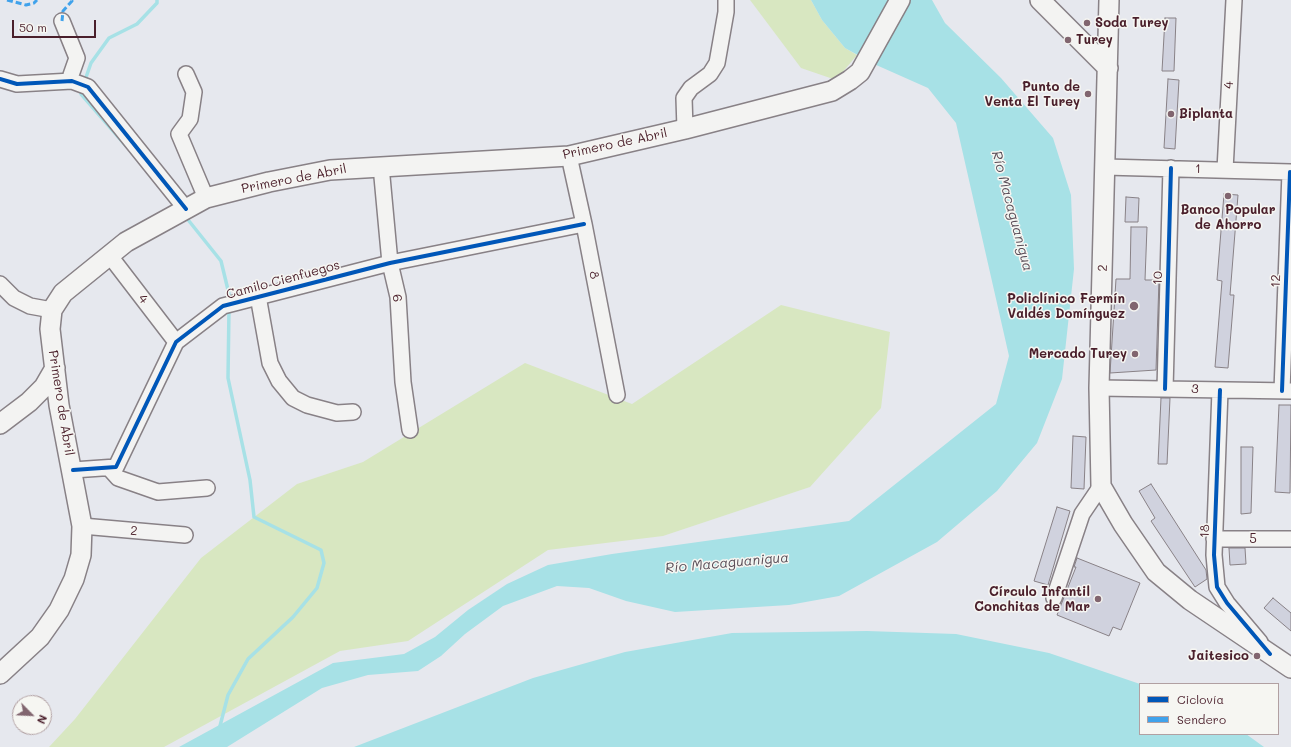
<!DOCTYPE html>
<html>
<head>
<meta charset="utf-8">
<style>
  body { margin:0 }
  #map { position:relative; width:1291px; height:747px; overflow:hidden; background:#e6e8ee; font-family:Mali,sans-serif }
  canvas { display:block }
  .legend { position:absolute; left:1139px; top:683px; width:140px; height:52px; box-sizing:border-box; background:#f6f6f2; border:1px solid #b1a0a2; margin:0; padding:5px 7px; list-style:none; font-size:12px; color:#4a1f2b }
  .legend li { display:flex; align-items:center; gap:8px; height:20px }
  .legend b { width:20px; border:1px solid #b1a0a2 }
  .north { position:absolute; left:12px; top:695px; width:40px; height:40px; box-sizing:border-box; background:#f6f6f2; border:1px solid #b1a0a2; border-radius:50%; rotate:114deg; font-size:11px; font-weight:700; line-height:16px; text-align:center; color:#4a1f2b }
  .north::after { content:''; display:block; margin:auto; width:14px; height:18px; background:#81656f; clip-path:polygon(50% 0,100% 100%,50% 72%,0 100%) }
  .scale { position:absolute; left:12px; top:20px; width:84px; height:18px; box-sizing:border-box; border:2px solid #4a1f2b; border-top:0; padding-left:5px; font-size:12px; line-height:14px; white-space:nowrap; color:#4a1f2b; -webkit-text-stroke:3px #f6f6f2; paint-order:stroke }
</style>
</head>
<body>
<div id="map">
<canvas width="1291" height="747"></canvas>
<ul class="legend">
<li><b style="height:5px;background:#0057b8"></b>Ciclovía</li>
<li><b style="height:5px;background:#40a2eb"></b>Sendero</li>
</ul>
<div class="north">N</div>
<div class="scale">50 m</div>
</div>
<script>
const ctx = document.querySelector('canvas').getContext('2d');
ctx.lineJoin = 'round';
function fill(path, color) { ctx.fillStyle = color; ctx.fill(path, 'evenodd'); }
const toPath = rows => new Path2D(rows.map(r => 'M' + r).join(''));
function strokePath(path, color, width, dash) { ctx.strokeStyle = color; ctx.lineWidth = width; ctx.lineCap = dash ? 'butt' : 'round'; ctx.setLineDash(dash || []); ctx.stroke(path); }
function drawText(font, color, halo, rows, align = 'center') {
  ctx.font = font + ' Mali,sans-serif'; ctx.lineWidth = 3; ctx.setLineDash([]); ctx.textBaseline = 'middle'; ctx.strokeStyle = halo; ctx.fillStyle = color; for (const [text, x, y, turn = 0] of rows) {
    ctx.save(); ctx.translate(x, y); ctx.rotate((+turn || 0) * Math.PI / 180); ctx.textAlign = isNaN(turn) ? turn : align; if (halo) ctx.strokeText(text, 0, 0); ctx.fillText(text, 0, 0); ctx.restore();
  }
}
fill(toPath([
  [750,0,811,0,822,20,845,48,857,55,836,80,801,68],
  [781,305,890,332,881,408,810,487,663,536,548,550,408,641,340,651,164,747,49,747,75,719,201,558,297,484,363,462,525,363,632,404]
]), '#d8e7c1');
fill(toPath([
  [811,0,932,0,945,23,1001,78,1053,138,1071,195,1074,269,1062,379,1037,443,997,491,937,542,839,596,789,605,675,612,626,601,589,588,557,586,503,606,465,634,441,656,418,671,368,675,322,688,227,747,179,747,333,663,404,654,435,637,468,610,507,584,548,565,612,554,849,521,996,404,1009,356,956,123,928,88,874,64,845,48,822,20],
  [867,631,956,634,1049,653,1140,684,1140,734,1246,734,1264,747,354,747,533,678,625,652,732,633]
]), '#a7e1e6');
strokePath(toPath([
  [84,83,91,63,109,38,137,24,157,3,157,0],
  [82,89,81,94,127,147],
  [185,216,221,261,229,294,229,300],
  [220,726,228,695,248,659,293,617,317,588,324,563,321,550,254,517,250,480,228,378,229,309]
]), '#a7e1e6', 3.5);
const building = toPath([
  [1165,18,1176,18,1174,71,1162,71,1165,18],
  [1168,79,1179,80,1175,149,1164,148,1168,79],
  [1224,194,1238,195,1230,295,1234,295,1228,368,1215,367,1222,281,1217,280,1224,194],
  [1126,197,1139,198,1138,222,1125,222,1126,197],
  [1131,227,1147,227,1145,280,1159,280,1156,370,1110,373,1116,279,1130,279,1131,227],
  [1161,398,1170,398,1167,464,1158,464,1161,398],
  [1279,405,1291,405,1290,493,1275,492,1279,405],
  [1073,436,1086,437,1084,489,1071,488,1073,436],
  [1241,447,1253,447,1251,513,1241,514,1241,447],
  [1151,484,1206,570,1207,579,1195,587,1151,521,1155,518,1139,491,1151,484],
  [1057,507,1070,511,1048,585,1034,581,1057,507],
  [1229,548,1245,548,1246,564,1230,565,1229,548],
  [1077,558,1140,583,1121,630,1113,627,1109,636,1057,615,1076,567,1074,567,1077,558],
  [1273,598,1291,613,1291,631,1264,608,1273,598]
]);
fill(building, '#d0d2de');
strokePath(building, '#888186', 1);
const minor = toPath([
  [62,21,77,58,71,75,72,81],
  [186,74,194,92,190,119,179,134,206,198],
  [0,79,17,84,72,81,88,87,186,209],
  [685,129,684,98,691,88,710,74,717,63,726,12,726,0],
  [569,156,584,224,617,395],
  [381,166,390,263,398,297,403,382,410,430],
  [1105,167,1291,172],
  [1225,170,1234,0],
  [110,256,176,342],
  [0,284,14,298,30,306,52,310],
  [258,296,270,363,279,381,293,398,307,405,337,413,353,412],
  [1099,388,1291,391],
  [1165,389,1171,168],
  [1220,390,1214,555,1217,587,1227,603,1260,642],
  [1282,391,1290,172],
  [109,468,118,478,158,492,207,488],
  [73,470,116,467,176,342,223,306,390,263,584,224],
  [82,526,185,535],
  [1214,539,1291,539],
  [1054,598,1082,514,1101,486]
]);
const major = toPath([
  [1040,0,1108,68],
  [1109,0,1099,388,1101,486,1123,524,1156,572,1190,600,1291,668],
  [0,424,29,402,44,387,55,368],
  [0,674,40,637,59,610,74,579,81,555,82,526,59,405,50,329,52,310,63,293,126,242,206,198,269,182,330,170,569,156,685,129,832,91,850,80,860,72,900,0]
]);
strokePath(minor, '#888186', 18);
strokePath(major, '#888186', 22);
strokePath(minor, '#f3f3f2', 15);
strokePath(major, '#f3f3f2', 19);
strokePath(toPath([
  [7,0,26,5,34,3,37,0],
  [62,21,63,11,72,1,71,0]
]), '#40a2eb', 3, [6, 3]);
strokePath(toPath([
  [0,79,17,84,72,81,88,87,186,209],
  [1165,389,1171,168],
  [1220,390,1214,555,1217,587,1227,603,1270,654],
  [1282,391,1290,172],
  [73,470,116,467,176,342,223,306,390,263,584,224]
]), '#0057b8', 4);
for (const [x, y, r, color] of [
  [1087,23,4,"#81656f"],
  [1068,40,4,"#81656f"],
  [1088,94,4,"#81656f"],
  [1171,114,4,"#81656f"],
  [1228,196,4,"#81656f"],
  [1134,306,5,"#81656f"],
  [1135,354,4,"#81656f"],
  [1098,599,4,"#81656f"],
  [1257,656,4,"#81656f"]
]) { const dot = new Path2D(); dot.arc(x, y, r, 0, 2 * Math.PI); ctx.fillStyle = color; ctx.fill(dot); strokePath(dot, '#f6f6f2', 1.5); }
drawText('bold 13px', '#4a1f2b', '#f6f6f2', [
  ["Soda Turey",1095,23,"left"],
  ["Turey",1076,40,"left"],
  ["Punto de",1080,87],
  ["Venta El Turey",1080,102],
  ["Biplanta",1179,114,"left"],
  ["Banco Popular",1228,210,"center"],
  ["de Ahorro",1228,225,"center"],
  ["Policlínico Fermín",1125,299],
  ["Valdés Domínguez",1125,314],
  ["Mercado Turey",1127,354],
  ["Círculo Infantil",1090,592],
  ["Conchitas de Mar",1090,607],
  ["Jaitesico",1249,656]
], 'right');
drawText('13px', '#4a1f2b', '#f6f6f2', [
  ["4",1229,85,-87],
  ["Primero de Abril",615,144,-12],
  ["1",1198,169,1],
  ["Primero de Abril",294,179,-11],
  ["2",1103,268,-88],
  ["8",594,275,79],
  ["10",1158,278,-88],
  ["Camilo Cienfuegos",283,280,-15],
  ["12",1276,281,-88],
  ["6",397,298,82],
  ["4",143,299,52],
  ["3",1195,389,1],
  ["Primero de Abril",61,403,81],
  ["2",134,531,5],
  ["18",1205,531,-88],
  ["5",1253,539]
]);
drawText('italic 14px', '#5a4f59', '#f6f6f2', [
  ["Río Macaguanigua",1012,211,75],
  ["Río Macaguanigua",727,563,-5]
]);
</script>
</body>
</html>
